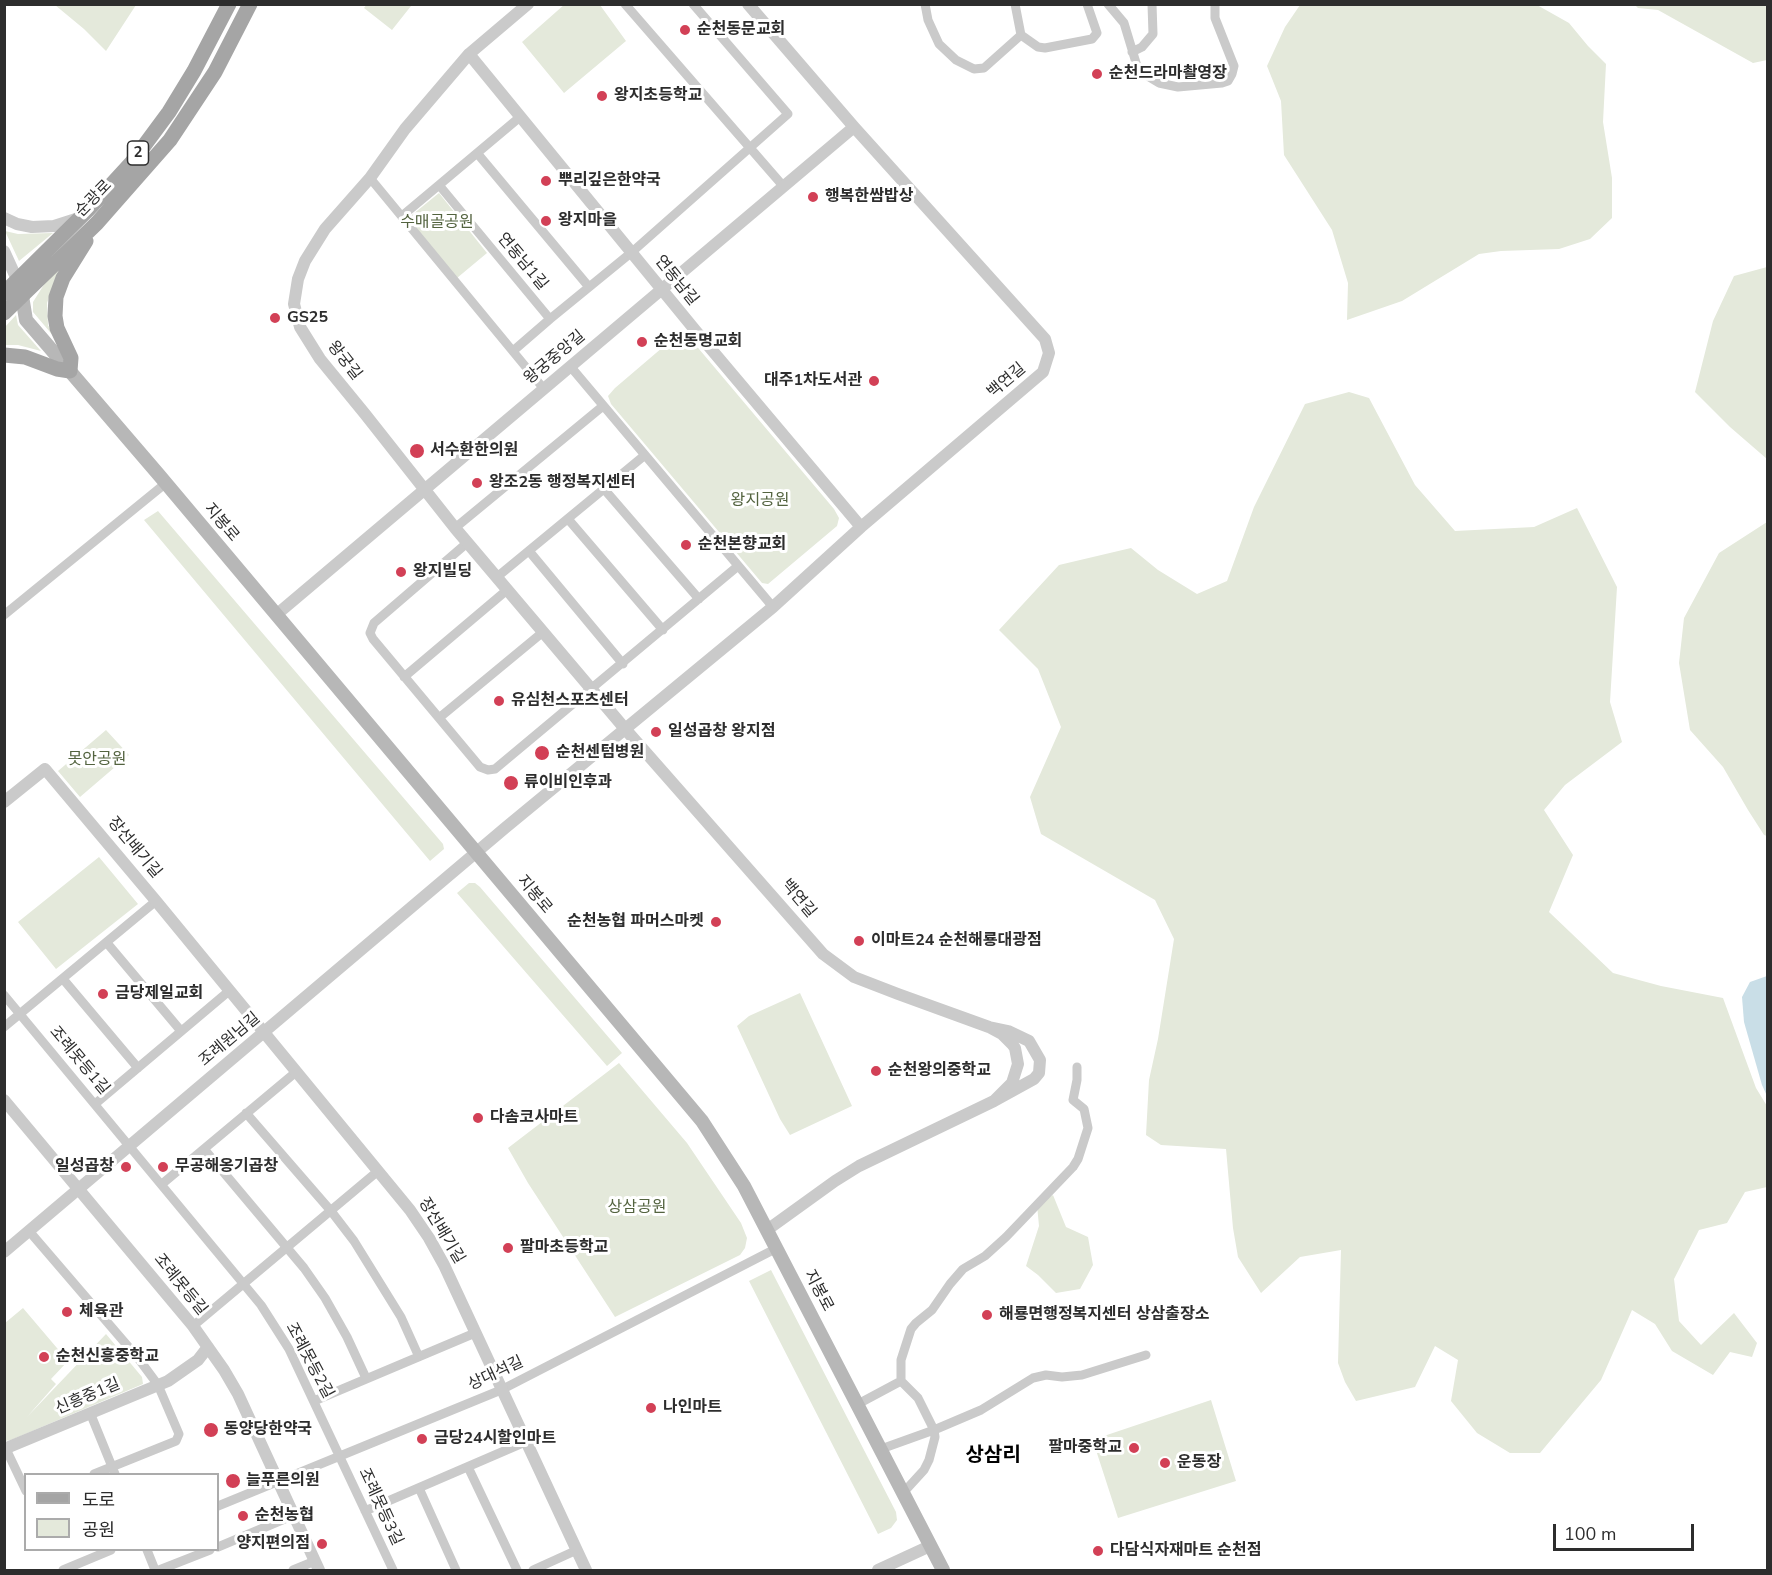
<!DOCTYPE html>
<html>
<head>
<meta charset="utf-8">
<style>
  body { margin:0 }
  #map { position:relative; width:1772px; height:1575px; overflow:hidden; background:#fff; font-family:"Nunito Sans","Noto Sans KR",sans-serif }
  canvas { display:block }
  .frame { position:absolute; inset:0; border:6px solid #2d2d2d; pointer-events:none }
  .legend { position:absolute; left:24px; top:1473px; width:195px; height:78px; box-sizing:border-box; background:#fff; border:2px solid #ababab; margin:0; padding:8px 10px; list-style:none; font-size:18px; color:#2d2d2d }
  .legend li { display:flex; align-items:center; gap:12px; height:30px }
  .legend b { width:30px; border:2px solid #ababab }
  .scale { position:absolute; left:1553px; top:1524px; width:141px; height:27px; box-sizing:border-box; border:3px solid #2d2d2d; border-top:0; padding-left:8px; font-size:18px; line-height:21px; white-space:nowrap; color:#2d2d2d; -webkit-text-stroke:4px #fff; paint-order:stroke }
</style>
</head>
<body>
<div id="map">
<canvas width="1772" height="1575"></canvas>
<div class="frame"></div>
<ul class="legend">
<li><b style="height:8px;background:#a5a5a5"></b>도로</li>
<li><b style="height:16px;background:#e4e9db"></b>공원</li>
</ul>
<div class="scale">100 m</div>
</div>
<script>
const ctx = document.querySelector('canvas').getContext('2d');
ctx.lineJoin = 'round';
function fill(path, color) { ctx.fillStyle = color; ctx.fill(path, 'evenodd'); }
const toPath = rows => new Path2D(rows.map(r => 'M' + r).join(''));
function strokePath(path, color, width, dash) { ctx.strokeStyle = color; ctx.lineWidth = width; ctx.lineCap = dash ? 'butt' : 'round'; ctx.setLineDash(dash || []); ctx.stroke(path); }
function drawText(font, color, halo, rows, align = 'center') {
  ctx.font = font + ' "Nunito Sans","Noto Sans KR",sans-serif'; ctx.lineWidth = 6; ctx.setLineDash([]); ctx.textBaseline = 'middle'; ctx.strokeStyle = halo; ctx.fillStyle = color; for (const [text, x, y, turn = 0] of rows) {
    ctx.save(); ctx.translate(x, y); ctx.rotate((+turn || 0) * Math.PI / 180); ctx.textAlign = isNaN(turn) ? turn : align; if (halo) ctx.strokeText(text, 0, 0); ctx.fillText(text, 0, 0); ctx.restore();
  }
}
fill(toPath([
  [367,4,409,4,411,6,392,30,364,8],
  [565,4,600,5,626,41,564,93,522,42],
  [55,5,136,5,106,51,84,29],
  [1300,5,1537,5,1569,23,1588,46,1606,64,1603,122,1612,178,1612,218,1590,239,1559,249,1501,251,1479,254,1402,301,1347,320,1348,283,1332,230,1284,155,1281,101,1267,66,1285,27],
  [1635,5,1767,5,1767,60,1753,63,1658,10,1638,8],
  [439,193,487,253,457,278,407,219],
  [5,231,18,234,53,233,19,261],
  [1767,267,1768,267,1767,459,1730,427,1695,392,1713,321,1734,276],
  [59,269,47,303,48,325,55,338,33,312,33,302,45,283],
  [16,315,18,325,41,351,18,345,5,345,5,327],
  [683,330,834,509,839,518,837,526,768,584,762,583,611,404,608,396,615,388],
  [1349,392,1369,398,1415,485,1455,531,1534,527,1577,508,1617,587,1610,702,1622,742,1565,785,1544,810,1573,855,1549,912,1613,973,1661,986,1723,998,1756,1088,1767,1106,1767,1187,1745,1192,1727,1223,1699,1230,1674,1279,1679,1321,1701,1345,1734,1313,1757,1343,1752,1357,1730,1352,1713,1375,1672,1351,1655,1324,1632,1310,1601,1380,1540,1453,1510,1453,1477,1433,1451,1401,1458,1360,1435,1346,1415,1387,1356,1401,1345,1382,1338,1363,1341,1250,1300,1257,1261,1293,1238,1257,1233,1228,1226,1149,1161,1145,1146,1135,1149,1080,1158,1039,1174,939,1155,900,1041,834,1030,797,1061,727,1038,669,999,630,1059,565,1131,548,1158,570,1197,594,1227,581,1254,507,1305,404],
  [158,511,443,844,444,849,430,861,144,520],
  [1767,522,1768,836,1767,836,1764,835,1748,810,1723,767,1690,730,1679,663,1684,618,1719,553],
  [106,730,129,755,80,797,58,771],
  [99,857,138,904,56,969,18,922],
  [469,883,475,883,480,887,622,1053,607,1066,457,893],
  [800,993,852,1106,790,1135,780,1119,737,1026,749,1016],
  [619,1063,687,1143,741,1223,747,1238,745,1248,740,1255,615,1317,528,1183,508,1148],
  [1053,1195,1066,1227,1088,1237,1093,1265,1080,1289,1056,1293,1038,1275,1026,1266,1039,1226,1037,1205],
  [771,1270,896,1512,897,1520,891,1528,878,1534,749,1281],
  [23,1308,68,1361,51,1379,56,1384,27,1417,106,1334,142,1377,143,1384,11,1440,5,1441,5,1323],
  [1211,1400,1236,1481,1118,1518,1094,1444,1095,1439]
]), '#e4e9db');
fill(toPath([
  [1767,976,1768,976,1767,1096,1762,1085,1744,1022,1742,997,1750,982]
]), '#c9dee7');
strokePath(toPath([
  [625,4,784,187],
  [925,4,928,20,939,44,956,60,974,69,984,68,1021,35,1038,47,1045,48,1092,39,1097,33,1087,4],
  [1015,4,1021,35],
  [1108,4,1124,23,1137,66,1144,74,1159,83,1178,87,1222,83,1228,81,1232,74,1234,66,1215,18,1215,4],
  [1132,52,1142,47,1153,34,1152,4],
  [520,117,439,185,550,319,632,252,788,114,693,4],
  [477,153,589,287],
  [370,178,544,389],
  [402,216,439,185],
  [513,351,550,319],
  [570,366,773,607],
  [604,489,699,599],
  [568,519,663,630],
  [455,528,603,406],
  [467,543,374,623,370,633,373,639,480,767,488,770,495,769,738,566],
  [529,551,623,664],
  [497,577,645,455],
  [4,615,166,483],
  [404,677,507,590],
  [439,718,543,632],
  [107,943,181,1031],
  [63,979,138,1068],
  [4,995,261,1305,289,1349,393,1570],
  [4,1027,156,901],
  [95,1104,229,991],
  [246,1113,331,1211,354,1241,401,1317,419,1357],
  [204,1149,304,1268,325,1298,347,1337,366,1378],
  [162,1184,296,1072],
  [29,1231,138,1358,158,1385,179,1434,176,1441,94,1474],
  [193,1326,378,1171],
  [901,1381,918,1398,934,1430,935,1437,929,1460,924,1470,903,1493],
  [314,1401,475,1333],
  [858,1404,901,1381,901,1360,911,1329,916,1323,932,1310,950,1284,963,1269,985,1256,1006,1237,1073,1167,1078,1159,1088,1128,1084,1109,1073,1100,1077,1080,1077,1067],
  [91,1415,115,1474],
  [6,1449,26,1491],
  [881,1449,934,1430,981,1410,1033,1378,1046,1375,1062,1377,1082,1375,1146,1355],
  [468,1467,517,1570],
  [419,1488,456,1570],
  [218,1506,501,1390,777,1248],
  [365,1511,525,1442],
  [218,1547,294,1515],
  [147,1550,155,1570],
  [63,1570,111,1550],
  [159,1570,210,1550],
  [293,1570,315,1561],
  [533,1570,577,1550]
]), '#cacaca', 9);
strokePath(toPath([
  [528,4,469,54,405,129,370,178,325,229,305,261,298,279,294,304,300,327,320,359,365,414,455,528,626,730,823,954,854,977,898,994,989,1027],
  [469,54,695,330,861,527],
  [4,218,17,224,32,227,54,226,79,218],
  [4,251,20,286],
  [276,615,854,127],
  [4,802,45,769,156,901,410,1210,429,1238,444,1265,586,1570],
  [4,1100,193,1326,224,1370,238,1394,319,1570],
  [767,1230,835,1181,859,1166,994,1101,1034,1079,1039,1073,1040,1060,1029,1041,1008,1031,989,1027,1002,1034,1012,1044,1015,1048,1018,1064,1012,1083,994,1101],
  [4,1252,505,828,773,607,861,527,1043,372,1049,353,1045,339,854,127,748,4],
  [4,1449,168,1381,198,1360,208,1347],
  [878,1570,930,1546]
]), '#cacaca', 12);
strokePath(toPath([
  [22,296,26,320,159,475,702,1121,744,1186,943,1570]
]), '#b7b7b7', 14);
strokePath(toPath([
  [4,293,88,210,132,162,169,112,194,71,229,4],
  [4,313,97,223,170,140,215,72,250,4],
  [4,355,25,357,57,369,70,371,71,358,57,328,55,316,56,297,63,278,86,241]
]), '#a5a5a5', 15);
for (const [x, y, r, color] of [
  [685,30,6,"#d24056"],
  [1097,74,6,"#d24056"],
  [602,96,6,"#d24056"],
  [546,181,6,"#d24056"],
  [813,197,6,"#d24056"],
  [546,221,6,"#d24056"],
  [275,318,6,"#d24056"],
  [642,342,6,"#d24056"],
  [874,381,6,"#d24056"],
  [417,451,8,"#d24056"],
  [477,483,6,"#d24056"],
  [686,545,6,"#d24056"],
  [401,572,6,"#d24056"],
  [499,701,6,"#d24056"],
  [656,732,6,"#d24056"],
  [542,753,8,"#d24056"],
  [511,783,8,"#d24056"],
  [716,922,6,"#d24056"],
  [859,941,6,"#d24056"],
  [103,994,6,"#d24056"],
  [876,1071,6,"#d24056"],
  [478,1118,6,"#d24056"],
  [126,1167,6,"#d24056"],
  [163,1167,6,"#d24056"],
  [508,1248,6,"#d24056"],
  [67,1312,6,"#d24056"],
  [987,1315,6,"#d24056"],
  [44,1357,6,"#d24056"],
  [651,1408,6,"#d24056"],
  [211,1430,8,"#d24056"],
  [422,1439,6,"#d24056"],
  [1134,1448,6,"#d24056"],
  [1165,1463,6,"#d24056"],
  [233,1481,8,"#d24056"],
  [243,1516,6,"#d24056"],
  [322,1544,6,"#d24056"],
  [1098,1551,6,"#d24056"]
]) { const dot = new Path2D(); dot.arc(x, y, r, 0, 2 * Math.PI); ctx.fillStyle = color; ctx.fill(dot); strokePath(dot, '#fff', 2); }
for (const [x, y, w] of [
  [138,153,21]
]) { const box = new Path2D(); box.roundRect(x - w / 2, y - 12, w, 24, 4.5); ctx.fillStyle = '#fff'; ctx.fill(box); strokePath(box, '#2d2d2d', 1.5); }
drawText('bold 15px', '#2d2d2d', null, [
  ["2",138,153]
]);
drawText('bold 16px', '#2d2d2d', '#fff', [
  ["순천동문교회",697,30],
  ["순천드라마촬영장",1109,74],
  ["왕지초등학교",614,96],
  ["뿌리깊은한약국",558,181],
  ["행복한쌈밥상",825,197],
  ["왕지마을",558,221],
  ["GS25",287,318],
  ["순천동명교회",654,342],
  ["대주1차도서관",862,381,"right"],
  ["서수환한의원",430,451],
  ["왕조2동 행정복지센터",489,483],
  ["순천본향교회",698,545],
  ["왕지빌딩",413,572],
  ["유심천스포츠센터",511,701],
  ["일성곱창 왕지점",668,732],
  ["순천센텀병원",556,753],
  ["류이비인후과",524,783],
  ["순천농협 파머스마켓",704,922,"right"],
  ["이마트24 순천해룡대광점",871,941],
  ["금당제일교회",115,994],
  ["순천왕의중학교",888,1071],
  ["다솜코사마트",490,1118],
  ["일성곱창",114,1167,"right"],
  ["무공해옹기곱창",175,1167],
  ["팔마초등학교",520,1248],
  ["체육관",79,1312],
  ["해룡면행정복지센터 상삼출장소",999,1315],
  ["순천신흥중학교",56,1357],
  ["나인마트",663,1408],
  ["동양당한약국",224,1430],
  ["금당24시할인마트",434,1439],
  ["팔마중학교",1122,1448,"right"],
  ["운동장",1177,1463],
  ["늘푸른의원",246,1481],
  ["순천농협",255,1516],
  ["양지편의점",310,1544,"right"],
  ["다담식자재마트 순천점",1110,1551]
], 'left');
drawText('16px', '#2d2d2d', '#fff', [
  ["순광로",94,199,-46],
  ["연동남1길",522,262,50],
  ["연동남길",676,281,51],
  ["왕궁중앙길",555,358,-40],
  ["왕궁길",344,361,52],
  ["백연길",1007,381,-40],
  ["지봉로",221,523,50],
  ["장선배기길",134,848,50],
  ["지봉로",534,895,50],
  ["백연길",798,899,50],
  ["조례원님길",230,1040,-40],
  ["조례못등1길",79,1061,50],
  ["장선배기길",441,1231,59],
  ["조례못등길",180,1285,51],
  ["지봉로",818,1291,62],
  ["조례못등2길",309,1361,62],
  ["상대석길",496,1374,-25],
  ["신흥중1길",88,1397,-23],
  ["조례못등3길",380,1507,65]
]);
drawText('16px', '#53633f', '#fff', [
  ["수매골공원",437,223],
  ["왕지공원",760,501],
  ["못안공원",97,760],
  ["상삼공원",637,1208]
]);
drawText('bold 20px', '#000', '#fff', [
  ["상삼리",993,1456]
]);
</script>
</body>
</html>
